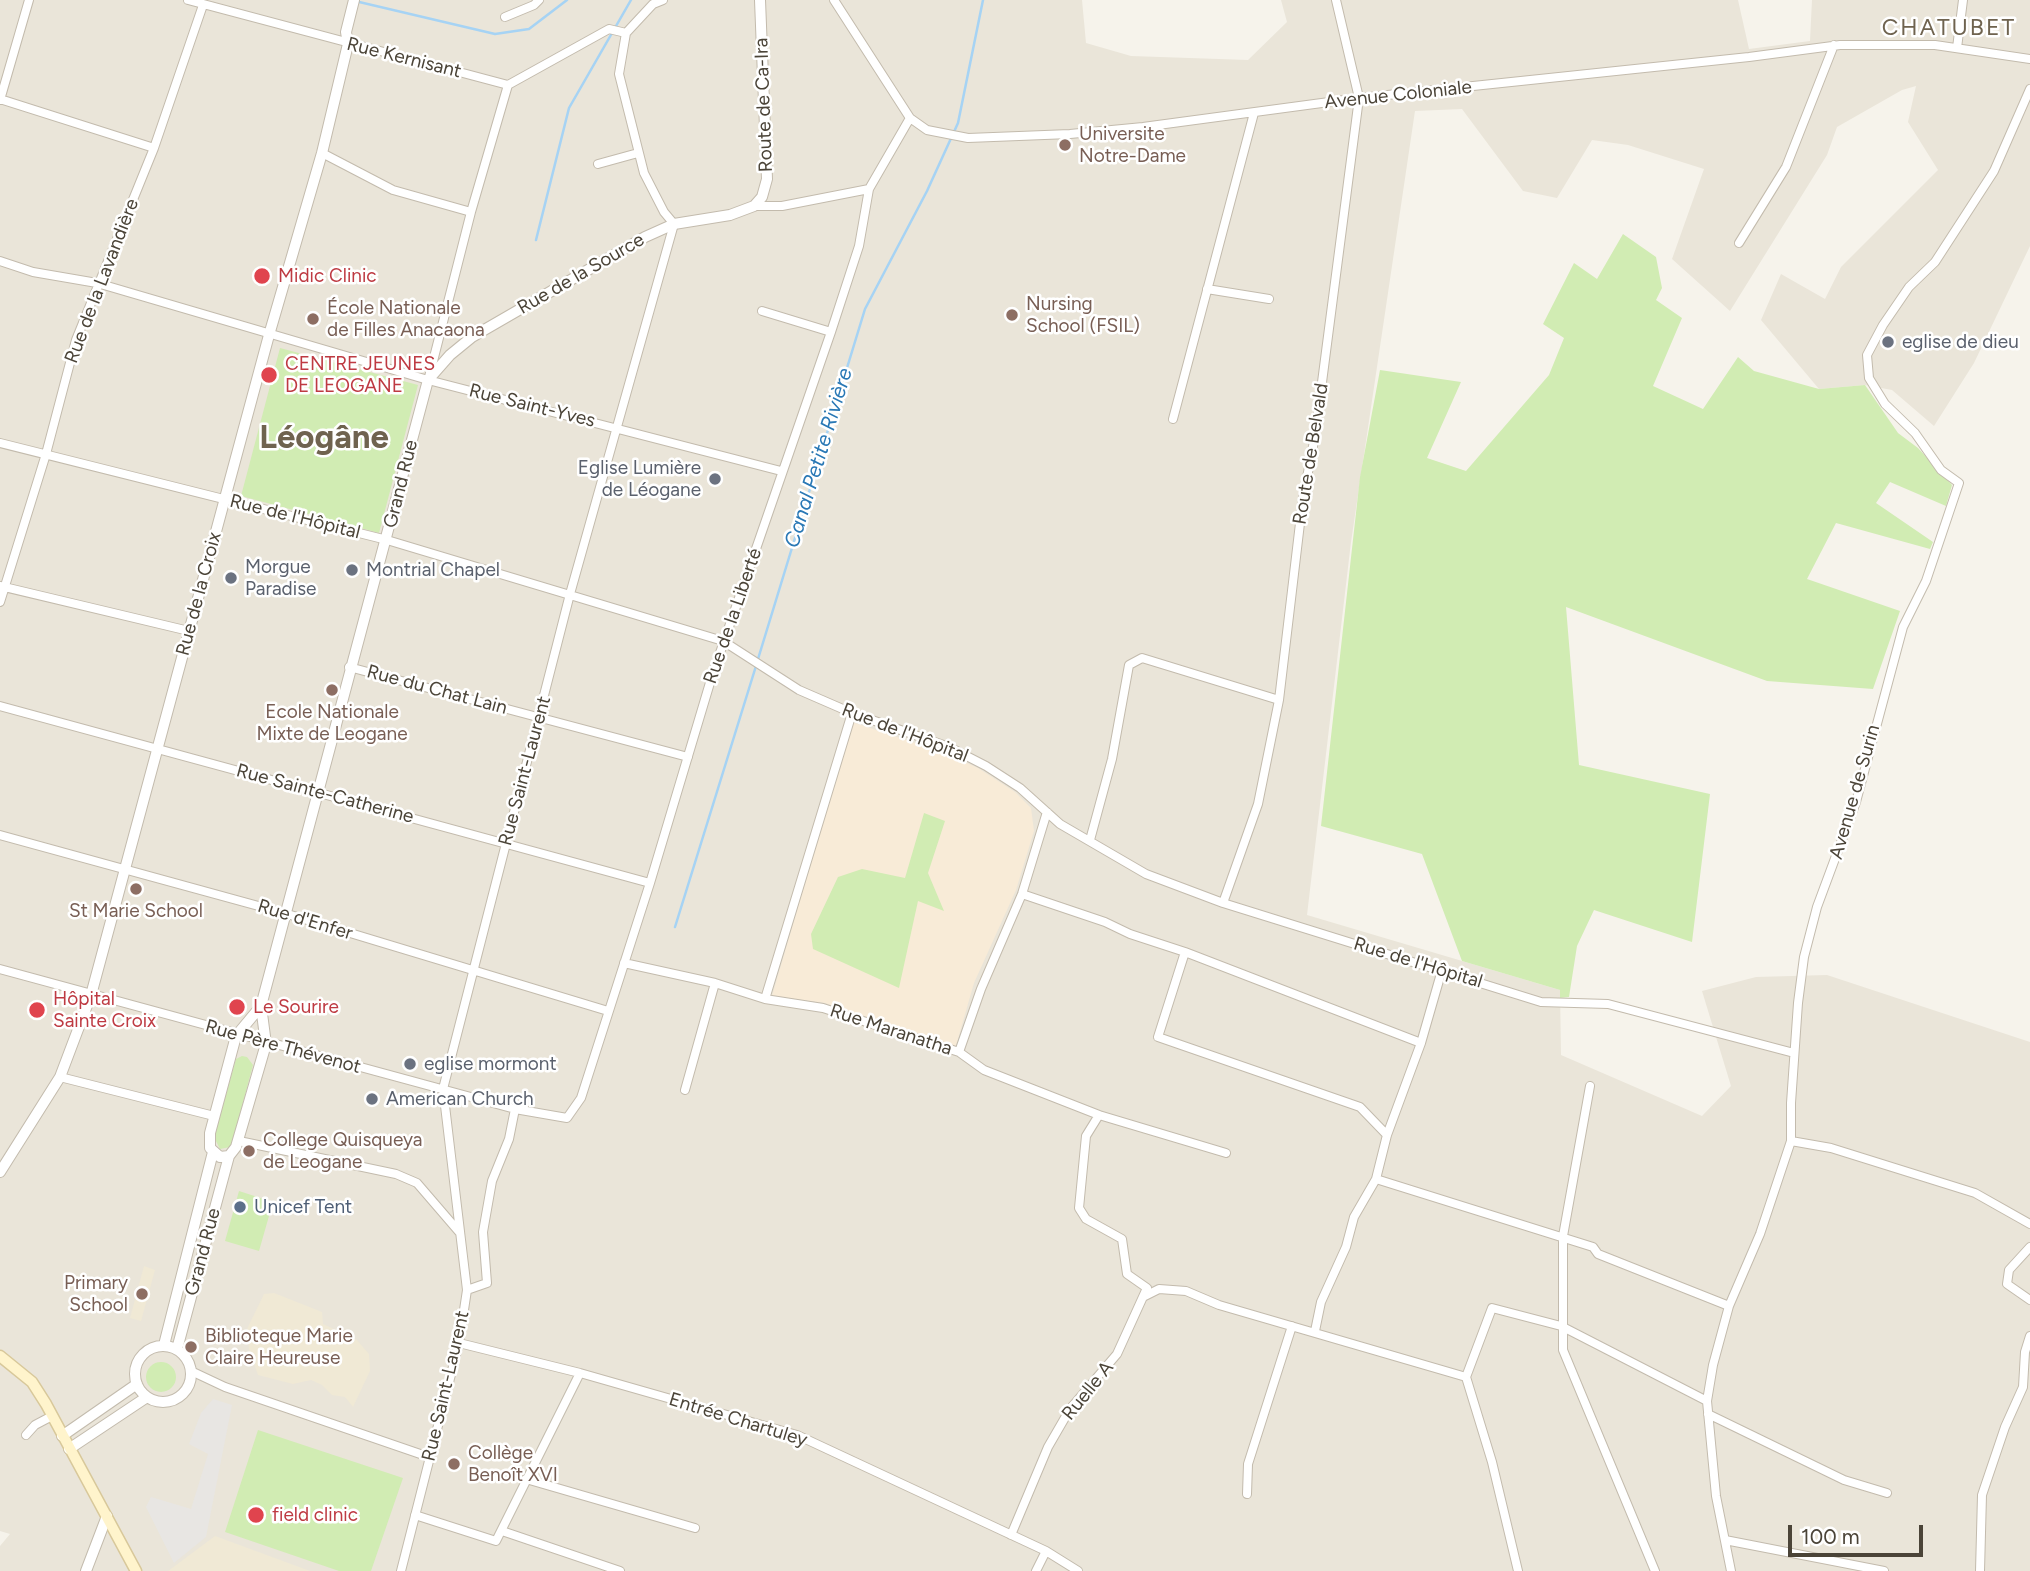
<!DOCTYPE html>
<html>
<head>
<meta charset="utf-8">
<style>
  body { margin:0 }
  #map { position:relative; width:2030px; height:1571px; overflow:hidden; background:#f6f3eb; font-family:Figtree,sans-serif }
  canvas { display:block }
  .scale { position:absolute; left:1788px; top:1525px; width:135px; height:32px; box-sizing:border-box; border:4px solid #4b4438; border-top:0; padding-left:9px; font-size:21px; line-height:24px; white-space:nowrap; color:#4b4438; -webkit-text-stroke:5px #fff; paint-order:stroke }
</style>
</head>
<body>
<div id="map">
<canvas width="2030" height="1571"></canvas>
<div class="scale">100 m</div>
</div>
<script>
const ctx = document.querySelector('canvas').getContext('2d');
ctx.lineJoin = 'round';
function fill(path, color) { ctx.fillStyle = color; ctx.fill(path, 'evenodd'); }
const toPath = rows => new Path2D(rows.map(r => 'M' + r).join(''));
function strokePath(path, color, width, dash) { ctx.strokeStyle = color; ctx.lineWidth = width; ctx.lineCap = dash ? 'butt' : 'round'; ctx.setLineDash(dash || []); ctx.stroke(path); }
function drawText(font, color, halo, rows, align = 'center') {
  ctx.font = font + ' Figtree,sans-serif'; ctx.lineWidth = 5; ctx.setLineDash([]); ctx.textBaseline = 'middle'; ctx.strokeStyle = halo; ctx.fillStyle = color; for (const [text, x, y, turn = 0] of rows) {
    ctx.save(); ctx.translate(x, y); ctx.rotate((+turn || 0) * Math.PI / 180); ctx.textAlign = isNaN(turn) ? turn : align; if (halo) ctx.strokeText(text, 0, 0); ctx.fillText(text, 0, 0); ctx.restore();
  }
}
fill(toPath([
  [0,0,1082,0,1086,43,1131,56,1248,60,1287,22,1281,0,1738,0,1749,49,1810,41,1812,0,2030,0,2030,246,1974,363,1934,426,1892,390,1865,385,1819,389,1761,320,1781,274,1825,299,1841,267,1938,170,1908,122,1916,86,1902,90,1837,127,1827,155,1730,311,1672,259,1704,169,1628,145,1592,140,1557,198,1523,191,1462,109,1415,111,1351,542,1307,915,1560,990,1561,1055,1702,1116,1731,1086,1702,991,1756,977,1827,975,2030,1042,2030,1571,0,1571,0,1546,10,1534,0,1531]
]), '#eae5d9');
fill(toPath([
  [852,722,942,752,978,768,1015,792,1031,808,1034,831,1016,890,974,983,955,1049,825,1003,772,996]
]), '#f8ebd7');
fill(toPath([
  [144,1266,155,1270,141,1321,130,1318],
  [274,1293,322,1312,323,1324,357,1340,369,1354,370,1371,353,1407,345,1397,332,1395,322,1385,311,1380,293,1384,258,1375,249,1349,247,1329,264,1294],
  [215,1536,310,1571,168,1571]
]), '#f0e9d5');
fill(toPath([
  [1623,234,1656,257,1662,288,1656,300,1682,318,1653,386,1703,409,1738,357,1754,371,1819,389,1865,385,1898,433,1918,448,1952,485,1946,506,1890,482,1876,503,1933,542,1930,549,1836,523,1807,579,1900,611,1873,689,1767,681,1566,607,1579,765,1710,794,1692,942,1594,910,1577,946,1569,997,1560,998,1560,990,1462,961,1422,854,1321,826,1360,477,1380,370,1461,382,1427,458,1466,471,1549,375,1564,338,1543,324,1574,263,1597,279],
  [280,348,418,385,379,533,241,496],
  [924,813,945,821,928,873,944,911,918,901,899,988,813,949,811,934,838,877,862,869,905,878],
  [242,1056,247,1057,253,1065,233,1140,230,1147,220,1149,214,1137,236,1059],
  [239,1191,273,1202,259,1251,225,1241],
  '146 1377a15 15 0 1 1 30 0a15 15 0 1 1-30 0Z',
  [258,1430,403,1478,371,1571,339,1571,225,1532]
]), '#d1ecb3');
fill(toPath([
  [213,1399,232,1405,206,1537,174,1563,146,1507,151,1497,191,1509,208,1454,189,1444,201,1413]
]), '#e8e6e3');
strokePath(toPath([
  [355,1,495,34,529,29,567,0],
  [536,240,569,108,631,0],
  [758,659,865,309,927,191,958,123,983,0],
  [675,927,756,666]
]), '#a6d3f4', 2.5);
const minor = toPath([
  [188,0,508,85,609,29,626,33],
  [834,0,910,118,927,130,968,138,1070,134,1143,127,1359,98,1749,57,1840,45,1935,45,2030,59],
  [505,17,534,5,539,0],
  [1957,48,1963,0],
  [0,99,154,148],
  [0,100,29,0],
  [322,153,393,190,471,212],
  [598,164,638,153],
  [754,206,782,206,869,189],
  [1739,243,1786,167,1834,45],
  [0,261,33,272,97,283,428,380,781,471],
  [1207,289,1269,299],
  [762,311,831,332],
  [429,377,471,212,508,85],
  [1173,419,1254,113],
  [0,443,387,540,723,641,799,690,852,713,949,747,986,766,1020,788,1060,824,1146,874,1223,903,1541,1002,1608,1004,1794,1053],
  [0,586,189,631],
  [0,602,46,454,76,340,154,148,203,5],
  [349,667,688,757],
  [0,706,650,883],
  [0,835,284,913,608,1011],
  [1090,840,1112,759,1129,665,1142,658,1279,700],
  [1022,894,1105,922,1130,934,1185,952,1421,1043,1387,1135,1376,1179,1354,1217,1346,1247,1321,1302,1315,1331],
  [1223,903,1258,804,1279,700,1303,498,1315,436,1359,98,1336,0],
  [1185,952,1158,1037,1360,1107,1387,1135],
  [624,963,715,983,765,999,823,1008,959,1052,984,1070,1099,1115,1226,1153],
  [0,969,515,1109,567,1118,581,1098,650,883,712,676,831,332,859,246,869,189,910,118],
  [765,999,852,713],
  [1421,1043,1442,970],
  [959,1052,981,989,1022,894,1047,812],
  [60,1077,214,1116],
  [1590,1086,1563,1236,1563,1350,1655,1571],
  [685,1090,715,983],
  [239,1141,396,1174,417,1183,460,1233],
  [1791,1141,1831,1148,1975,1193,2030,1224],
  [1376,1179,1593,1247,1598,1254,1729,1306],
  [2030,1247,2009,1270,2007,1284,2030,1300],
  [467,1290,487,1283,483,1232,492,1181,509,1139,515,1109],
  [1143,1297,1159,1289,1186,1291,1219,1305,1466,1377],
  [459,1343,580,1373,797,1435,1046,1551,1078,1571],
  [191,1371,225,1387,429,1457],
  [1708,1414,1844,1480,1887,1493],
  [26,1435,35,1425,52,1416],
  [526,1479,695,1528],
  [1247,1494,1248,1464,1292,1326],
  [415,1515,496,1541,580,1373],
  [502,1531,620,1571],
  [1011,1535,1048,1447,1070,1409,1117,1354,1147,1288,1127,1274,1122,1239,1086,1219,1079,1208,1086,1136,1099,1115],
  [1725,1540,1884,1571],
  [401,1571,459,1343,467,1290,443,1089,570,594,674,224,664,212,644,173,619,74,626,33,653,4,663,0],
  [1036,1571,1046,1551],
  [1518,1571,1492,1462,1466,1377,1492,1308,1561,1326,1707,1401],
  [1731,1571,1716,1496,1707,1401,1713,1365,1729,1306,1760,1234,1791,1141,1791,1103,1798,1003,1804,957,1817,907,1856,802,1903,627,1926,581,1959,483,1941,470,1915,433,1885,404,1869,378,1867,355,1883,325,1909,287,1935,262,1994,171,2030,89],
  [1980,1571,1982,1495,2005,1427,2023,1387,2025,1352,2030,1336]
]);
const tertiary = toPath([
  [261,1006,236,1036,210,1133,210,1148,220,1157,229,1156,236,1147,266,1044,261,1006,428,380,450,355,472,337,645,237,674,224,730,215,754,206,762,197,767,179,760,0],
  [0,1172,60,1077,91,995,269,335,322,153,348,44,346,32,354,0],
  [164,1345,213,1152],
  '135 1374a28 28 0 1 1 56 0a28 28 0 1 1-56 0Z',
  [177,1349,229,1156],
  [62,1436,137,1384],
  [69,1449,147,1397],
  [86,1571,107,1516]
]);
const secondary = toPath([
  [0,1356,32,1382,46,1404,136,1571]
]);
strokePath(minor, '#c3bbad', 10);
strokePath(tertiary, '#c3bbad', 12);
strokePath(secondary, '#d8c89a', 13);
strokePath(minor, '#fff', 8);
strokePath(tertiary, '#fff', 10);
strokePath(secondary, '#fff4cc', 10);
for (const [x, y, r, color] of [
  [1065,145,7,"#8d6e63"],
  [262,276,9,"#e0444e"],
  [1012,315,7,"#8d6e63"],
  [313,319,7,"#8d6e63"],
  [1888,342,7,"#6b7280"],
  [269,375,9,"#e0444e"],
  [715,479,7,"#6b7280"],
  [352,570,7,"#6b7280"],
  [231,578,7,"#6b7280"],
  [332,690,7,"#8d6e63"],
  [136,889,7,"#8d6e63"],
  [237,1007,9,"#e0444e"],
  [37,1010,9,"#e0444e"],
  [410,1064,7,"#6b7280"],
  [372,1099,7,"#6b7280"],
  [249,1151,7,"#8d6e63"],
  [240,1207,7,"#5c6f8a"],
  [142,1294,7,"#8d6e63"],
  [191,1347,7,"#8d6e63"],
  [454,1464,7,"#8d6e63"],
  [256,1515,9,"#e0444e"]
]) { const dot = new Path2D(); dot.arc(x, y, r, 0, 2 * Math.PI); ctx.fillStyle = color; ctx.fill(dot); strokePath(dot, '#fff', 2.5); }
drawText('19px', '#4b4438', '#fff', [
  ["Rue Kernisant",404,58,14],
  ["Avenue Coloniale",1398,95,-6],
  ["Route de Ca-Ira",764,105,-92],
  ["Rue de la Source",581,274,-30],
  ["Rue de la Lavandière",102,281,-69],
  ["Rue Saint-Yves",532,406,14],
  ["Route de Belvald",1311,454,-81],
  ["Grand Rue",401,484,-76],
  ["Rue de l'Hôpital",295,517,14],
  ["Rue de la Croix",199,594,-75],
  ["Rue de la Liberté",733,616,-71],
  ["Rue du Chat Lain",437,690,15],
  ["Rue de l'Hôpital",905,733,21],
  ["Rue Saint-Laurent",525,771,-75],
  ["Avenue de Surin",1855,792,-74],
  ["Rue Sainte-Catherine",325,794,15],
  ["Rue d'Enfer",305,920,17],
  ["Rue de l'Hôpital",1418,963,17],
  ["Rue Maranatha",891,1030,18],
  ["Rue Père Thévenot",283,1047,15],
  ["Grand Rue",203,1252,-75],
  ["Rue Saint-Laurent",446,1386,-77],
  ["Ruelle A",1088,1391,-51],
  ["Entrée Chartuley",738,1420,17]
]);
drawText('19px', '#785e54', '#fff', [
  ["Universite",1079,134],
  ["Notre-Dame",1079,156],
  ["Nursing",1026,304],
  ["School (FSIL)",1026,326],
  ["École Nationale",327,308],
  ["de Filles Anacaona",327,330],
  ["Ecole Nationale",332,712,"center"],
  ["Mixte de Leogane",332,734,"center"],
  ["St Marie School",136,911,"center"],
  ["College Quisqueya",263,1140],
  ["de Leogane",263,1162],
  ["Primary",128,1283,"right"],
  ["School",128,1305,"right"],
  ["Biblioteque Marie",205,1336],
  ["Claire Heureuse",205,1358],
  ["Collège",468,1453],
  ["Benoît XVI",468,1475]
], 'left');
drawText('19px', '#be3a42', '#fff', [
  ["Midic Clinic",278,276],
  ["CENTRE JEUNES",285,364],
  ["DE LEOGANE",285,386],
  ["Hôpital",53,999],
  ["Sainte Croix",53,1021],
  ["Le Sourire",253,1007],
  ["field clinic",272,1515]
], 'left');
drawText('19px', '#5b616d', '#fff', [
  ["eglise de dieu",1902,342],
  ["Eglise Lumière",701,468,"right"],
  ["de Léogane",701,490,"right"],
  ["Morgue",245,567],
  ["Paradise",245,589],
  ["Montrial Chapel",366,570],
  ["eglise mormont",424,1064],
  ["American Church",386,1099]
], 'left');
drawText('19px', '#4e5e75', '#fff', [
  ["Unicef Tent",254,1207]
], 'left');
drawText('italic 21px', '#2978b5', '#fff', [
  ["Canal Petite Rivière",819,458,-73]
]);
ctx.letterSpacing = '2px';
drawText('23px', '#6f634f', '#fff', [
  ["CHATUBET",1949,28]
]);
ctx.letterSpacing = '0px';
drawText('bold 33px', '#6f634f', '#fff', [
  ["Léogâne",324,438]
]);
</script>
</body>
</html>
